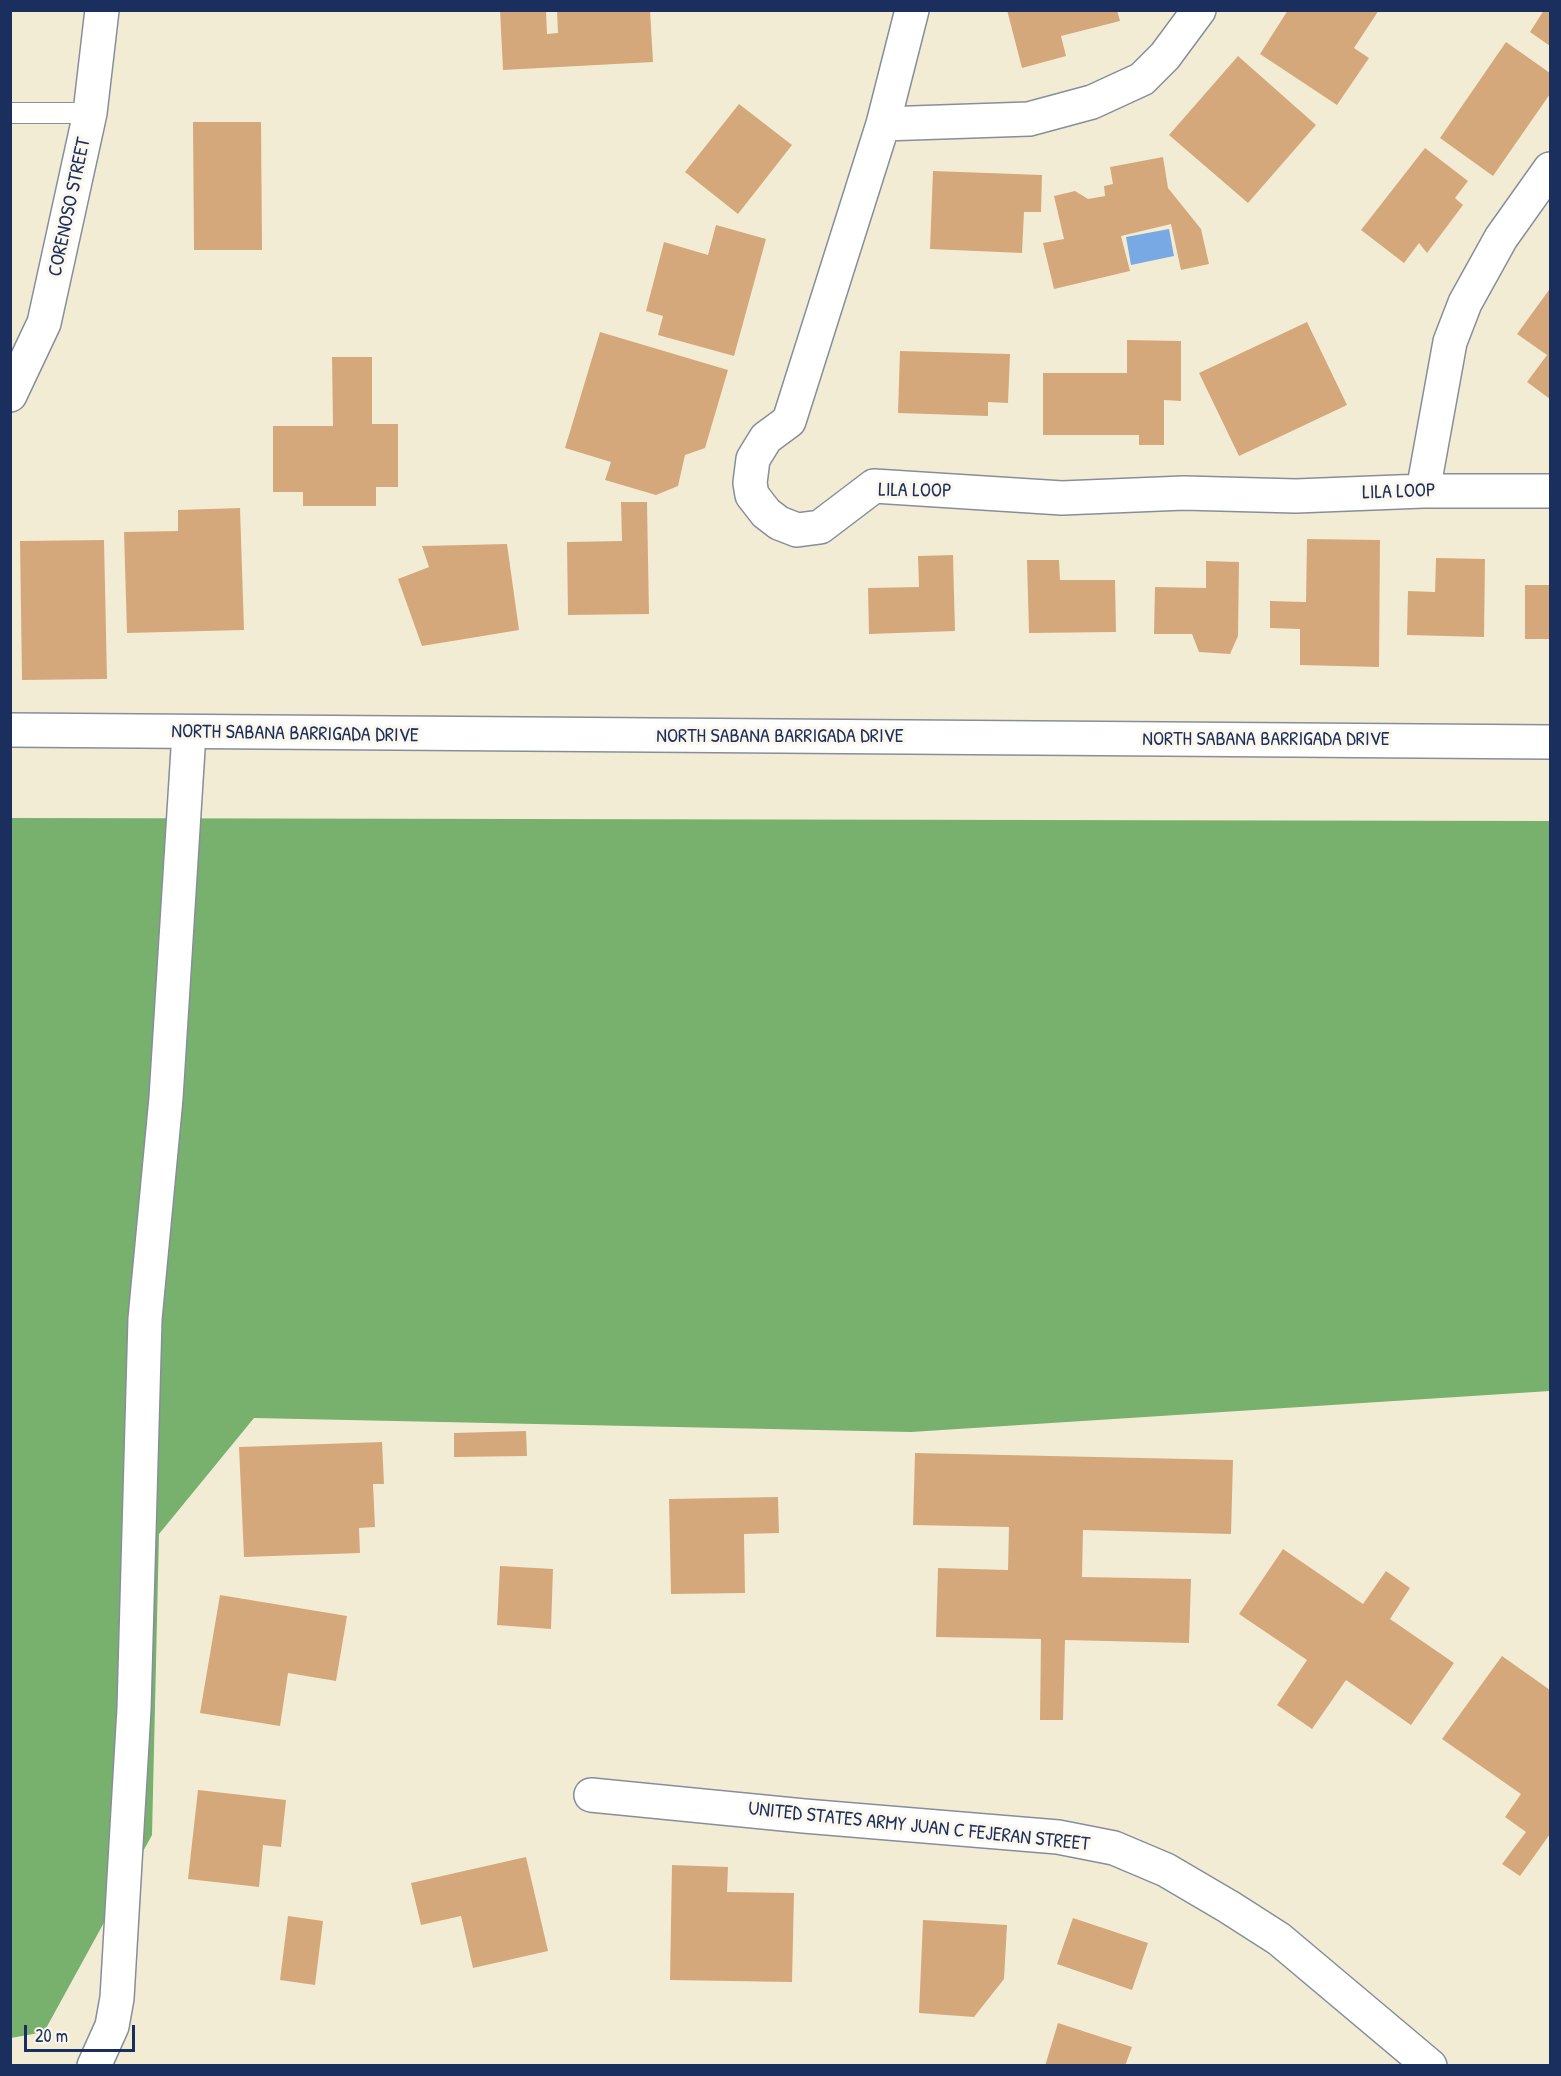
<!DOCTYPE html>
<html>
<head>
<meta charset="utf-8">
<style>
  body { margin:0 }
  #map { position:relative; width:1561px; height:2076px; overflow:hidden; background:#f3ecd5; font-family:"Patrick Hand",sans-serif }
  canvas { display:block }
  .frame { position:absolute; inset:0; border:12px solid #1b2f5e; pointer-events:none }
  .scale { position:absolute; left:24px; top:2025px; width:111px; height:27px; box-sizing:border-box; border:3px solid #1b2f5e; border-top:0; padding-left:8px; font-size:18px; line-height:21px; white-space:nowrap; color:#1b2f5e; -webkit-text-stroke:4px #fbf7ec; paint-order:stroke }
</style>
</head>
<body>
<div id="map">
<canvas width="1561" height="2076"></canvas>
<div class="frame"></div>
<div class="scale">20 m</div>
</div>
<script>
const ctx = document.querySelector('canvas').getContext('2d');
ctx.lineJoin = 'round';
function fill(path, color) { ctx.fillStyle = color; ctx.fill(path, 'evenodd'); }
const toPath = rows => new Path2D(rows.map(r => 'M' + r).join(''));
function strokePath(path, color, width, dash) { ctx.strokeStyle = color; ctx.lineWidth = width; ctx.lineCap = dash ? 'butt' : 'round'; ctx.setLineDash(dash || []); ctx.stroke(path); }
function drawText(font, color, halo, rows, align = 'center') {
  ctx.font = font + ' "Patrick Hand",sans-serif'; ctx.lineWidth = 6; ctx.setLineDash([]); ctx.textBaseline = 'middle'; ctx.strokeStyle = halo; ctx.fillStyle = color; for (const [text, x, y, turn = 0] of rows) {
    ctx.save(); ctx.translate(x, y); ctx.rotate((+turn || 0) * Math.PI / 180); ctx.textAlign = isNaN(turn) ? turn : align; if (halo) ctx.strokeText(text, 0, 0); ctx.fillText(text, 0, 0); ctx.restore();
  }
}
fill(toPath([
  [11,818,1550,821,1550,1391,911,1432,254,1418,159,1534,152,1835,44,2032,11,2038]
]), '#78b06e');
fill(toPath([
  [1169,229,1174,256,1131,265,1126,237]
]), '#79a9e4');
fill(toPath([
  [500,10,546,10,547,34,558,33,557,10,650,10,653,62,503,70],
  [1007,10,1117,10,1120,21,1061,36,1066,56,1022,68],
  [1288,10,1379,10,1354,48,1369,58,1337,105,1260,54],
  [1544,10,1550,10,1550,46,1530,32],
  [1506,42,1550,73,1550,94,1493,176,1440,138],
  [1238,56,1316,125,1248,203,1169,135],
  [739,104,792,145,738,214,685,172],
  [193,122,261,122,262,250,194,250],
  [1425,148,1468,181,1455,198,1463,205,1427,253,1419,243,1404,263,1361,230],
  [1163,157,1168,188,1201,229,1209,264,1181,270,1171,224,1121,236,1130,271,1054,289,1043,243,1064,239,1054,196,1075,191,1088,199,1105,196,1104,186,1113,184,1110,167],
  [933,171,1042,175,1041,212,1024,212,1022,253,930,249],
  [716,225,766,239,734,356,658,335,663,316,646,311,664,242,708,255],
  [1549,290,1550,291,1550,399,1527,382,1547,355,1517,334],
  [1307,322,1347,405,1239,456,1199,373],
  [600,332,728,370,705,448,685,455,678,486,656,495,605,480,611,462,565,448],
  [1127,340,1181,341,1181,401,1164,400,1164,445,1139,445,1139,435,1043,435,1043,373,1127,373],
  [900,351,1010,354,1008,403,988,402,988,416,898,413],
  [332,357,372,357,372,424,398,424,398,487,376,487,376,506,303,506,303,492,273,492,273,426,333,426],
  [621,502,647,502,649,614,568,615,567,542,622,541],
  [240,508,244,630,127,633,124,532,178,531,178,510],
  [1307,539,1380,540,1379,667,1300,665,1300,629,1270,628,1270,601,1306,602],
  [104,540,107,679,22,680,20,541],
  [507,544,519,630,422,646,398,579,429,567,422,546],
  [953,555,955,631,869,634,868,588,919,587,918,556],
  [1436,558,1485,559,1484,637,1407,635,1408,591,1435,592],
  [1027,560,1059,560,1060,580,1115,580,1116,632,1029,633],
  [1206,561,1239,562,1238,636,1230,654,1199,652,1192,634,1154,634,1155,587,1206,588],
  [1525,585,1550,585,1550,639,1525,639],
  [526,1431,527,1456,454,1457,454,1433],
  [382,1442,384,1484,373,1484,375,1527,359,1528,360,1553,244,1557,239,1447],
  [915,1453,1233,1460,1231,1534,1083,1530,1082,1577,1191,1579,1189,1643,1065,1640,1063,1720,1040,1720,1041,1639,936,1637,938,1568,1008,1570,1009,1527,913,1525],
  [778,1497,779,1533,744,1534,745,1593,671,1594,669,1499],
  [1283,1549,1363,1604,1386,1571,1410,1588,1390,1619,1454,1663,1411,1725,1346,1680,1312,1729,1277,1705,1307,1660,1239,1614],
  [500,1566,553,1569,551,1629,497,1625],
  [220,1595,347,1616,336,1681,288,1673,280,1726,200,1713],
  [1502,1656,1550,1690,1550,1834,1520,1876,1502,1864,1526,1832,1505,1817,1521,1794,1442,1739],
  [198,1790,286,1800,281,1847,263,1845,259,1887,188,1879],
  [526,1857,548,1951,473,1968,461,1916,421,1925,411,1883],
  [672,1865,728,1867,727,1892,794,1893,792,1982,670,1980],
  [288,1916,323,1921,315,1985,280,1980],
  [1073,1918,1148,1943,1132,1990,1057,1964],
  [923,1920,1007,1925,1004,1979,974,2017,919,2013],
  [1058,2023,1132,2047,1125,2066,1045,2066]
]), '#d5a87c');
const service = toPath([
  [10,113,90,113]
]);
const minor = toPath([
  [912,10,883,124,789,421,766,438,753,459,750,483,752,495,766,513,779,523,797,530,820,527,874,486,1062,498,1184,493,1296,496,1423,491,1550,491],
  [883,124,1029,119,1092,102,1142,79,1165,56,1199,10],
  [10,395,44,323,90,113,102,10],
  [1423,491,1450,342,1465,303,1501,238,1550,169],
  [591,1795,804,1816,1058,1837,1114,1848,1166,1870,1229,1907,1279,1939,1430,2066],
  [94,2066,112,2026,117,1998,134,1709,145,1319,166,1098,189,733]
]);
const secondary = toPath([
  [10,730,1550,742]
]);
strokePath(service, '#878e9a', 22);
strokePath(minor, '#878e9a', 36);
strokePath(secondary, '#878e9a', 36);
strokePath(service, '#fff', 20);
strokePath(minor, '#fff', 33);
strokePath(secondary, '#fff', 33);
drawText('20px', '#1b2f5e', '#fbf7ec', [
  ["CORENOSO STREET",70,207,-78],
  ["LILA LOOP",915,491,1],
  ["LILA LOOP",1399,492,-2],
  ["NORTH SABANA BARRIGADA DRIVE",295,734,1],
  ["NORTH SABANA BARRIGADA DRIVE",780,737],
  ["NORTH SABANA BARRIGADA DRIVE",1266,740],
  ["UNITED STATES ARMY JUAN C FEJERAN STREET",919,1827,6]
]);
</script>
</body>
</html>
